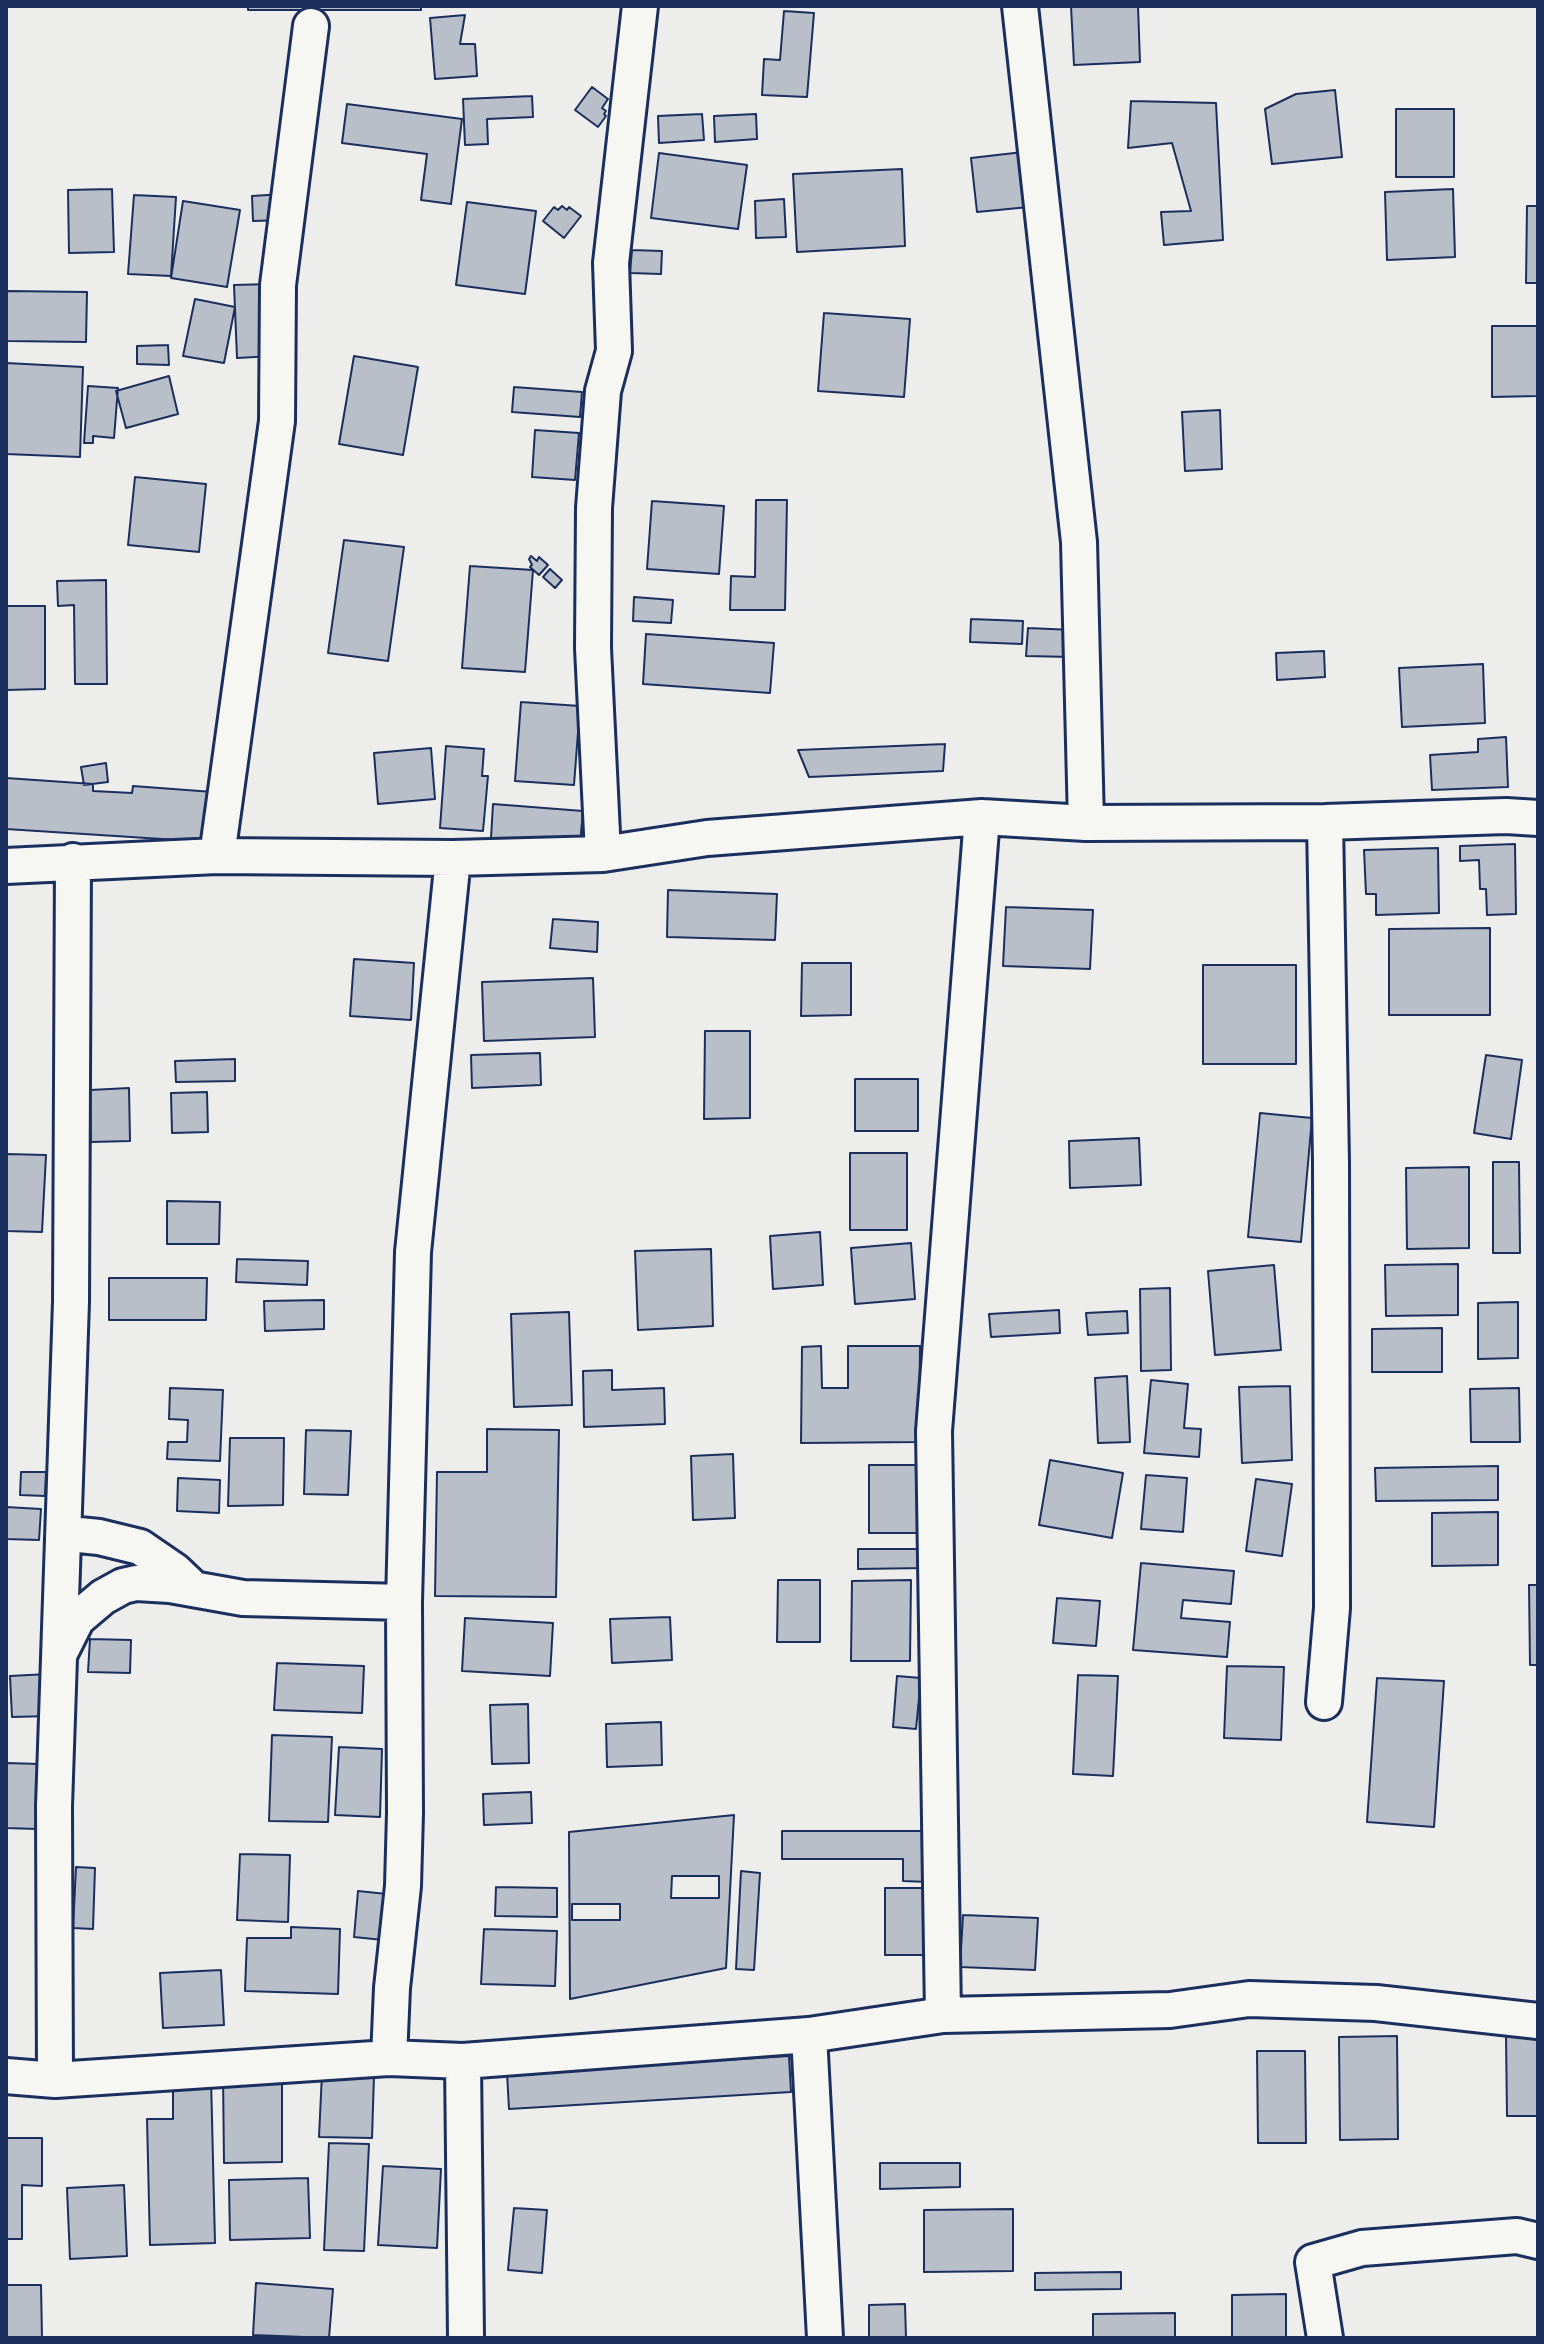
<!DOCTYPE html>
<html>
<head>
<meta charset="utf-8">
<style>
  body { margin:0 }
  #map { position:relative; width:1544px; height:2344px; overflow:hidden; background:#edeeec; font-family:Pangolin,sans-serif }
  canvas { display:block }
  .frame { position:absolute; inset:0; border:8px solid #1b2f5e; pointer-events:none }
</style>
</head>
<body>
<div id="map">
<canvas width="1544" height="2344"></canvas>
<div class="frame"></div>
</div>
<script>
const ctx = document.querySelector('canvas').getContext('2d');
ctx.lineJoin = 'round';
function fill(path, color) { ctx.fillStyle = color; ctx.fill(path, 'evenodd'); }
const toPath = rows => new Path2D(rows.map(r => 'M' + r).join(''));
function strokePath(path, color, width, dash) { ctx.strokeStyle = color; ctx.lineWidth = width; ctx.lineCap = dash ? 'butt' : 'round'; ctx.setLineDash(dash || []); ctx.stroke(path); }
const building = toPath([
  [248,6,421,6,421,10,248,10,248,6],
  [1071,6,1138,6,1140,62,1074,65,1071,6],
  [784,11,814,13,807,97,762,95,764,59,780,60,784,11],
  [465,15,460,44,475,44,477,76,435,79,430,18,465,15],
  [592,87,608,99,602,108,606,111,604,114,606,116,598,127,575,110,592,87],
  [1335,90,1342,157,1272,164,1265,109,1296,94,1335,90],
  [532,96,533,117,487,119,488,144,465,145,463,99,532,96],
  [1131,101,1216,103,1223,240,1164,245,1161,212,1191,211,1172,143,1128,148,1131,101],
  [347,104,462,119,451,204,421,200,427,154,342,143,347,104],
  [1396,109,1454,109,1454,177,1396,177,1396,109],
  [702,114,704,140,659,143,658,116,702,114],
  [756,114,757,139,715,142,714,116,756,114],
  [1023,152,1029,207,977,212,971,158,1023,152],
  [659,153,747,165,738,229,651,218,659,153],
  [902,169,905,246,797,252,793,174,902,169],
  [112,189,114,252,69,253,68,190,112,189],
  [1453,189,1455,257,1387,260,1385,192,1453,189],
  [284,194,284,220,253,221,252,196,284,194],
  [134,195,176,197,171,276,128,274,134,195],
  [784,199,786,237,756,238,755,201,784,199],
  [183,201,240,210,227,287,171,278,183,201],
  [467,202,536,211,525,294,456,285,467,202],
  [562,206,567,210,569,207,581,216,564,238,543,221,554,207,558,210,562,206],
  [1527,206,1538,206,1538,283,1526,283,1527,206],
  [632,250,662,251,661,274,630,273,632,250],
  [271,284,274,356,237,358,234,285,271,284],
  [7,291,87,292,86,342,7,341,7,291],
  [195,299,235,307,224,363,183,356,195,299],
  [824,313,910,319,904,397,818,391,824,313],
  [1492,326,1538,326,1538,396,1492,397,1492,326],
  [168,345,169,365,137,364,137,346,168,345],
  [354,356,418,367,403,455,339,444,354,356],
  [6,363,83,367,80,457,6,454,6,363],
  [169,376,178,414,126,428,116,391,169,376],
  [88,386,118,388,114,438,93,436,93,443,84,443,88,386],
  [514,387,582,392,580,417,512,412,514,387],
  [1220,410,1222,469,1185,471,1182,412,1220,410],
  [535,430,579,433,575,480,532,477,535,430],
  [135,477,206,484,199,552,128,545,135,477],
  [756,500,787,500,785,610,730,610,731,576,755,577,756,500],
  [652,501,724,506,719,574,647,569,652,501],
  [344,540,404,547,388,661,328,653,344,540],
  [531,556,537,561,539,557,548,565,539,575,530,567,532,565,529,559,531,556],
  [470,566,533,570,525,672,462,668,470,566],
  [550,569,562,580,555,588,543,577,550,569],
  [106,580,107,684,75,684,74,605,58,606,57,581,106,580],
  [634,597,673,600,671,623,633,621,634,597],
  [6,606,45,606,45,689,6,690,6,606],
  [971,619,1023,621,1022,644,970,642,971,619],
  [1028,628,1073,630,1072,657,1026,656,1028,628],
  [646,634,774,643,770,693,643,684,646,634],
  [1324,651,1325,677,1277,680,1276,653,1324,651],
  [1483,664,1485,723,1402,727,1399,668,1483,664],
  [521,702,580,706,574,785,515,781,521,702],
  [1506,737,1508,787,1432,790,1430,755,1478,752,1478,739,1506,737],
  [945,744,943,771,809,777,798,750,945,744],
  [446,746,484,749,482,776,488,776,483,831,440,828,446,746],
  [431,748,435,799,378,804,374,753,431,748],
  [106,763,108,782,84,785,81,767,106,763],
  [6,778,93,784,93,791,132,793,133,786,213,792,209,842,6,829,6,778],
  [493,804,583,811,580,844,491,838,493,804],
  [1515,844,1516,914,1487,915,1486,889,1480,889,1479,860,1460,861,1460,846,1515,844],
  [1438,848,1439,913,1376,915,1376,894,1366,894,1364,850,1438,848],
  [668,890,777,894,775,940,667,937,668,890],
  [1006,907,1093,910,1090,969,1003,966,1006,907],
  [553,919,598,922,597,952,550,948,553,919],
  [1490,928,1490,1015,1389,1015,1389,929,1490,928],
  [354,959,414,963,411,1020,350,1016,354,959],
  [802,963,851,963,851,1015,801,1016,802,963],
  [1203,965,1296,965,1296,1064,1203,1064,1203,965],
  [593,978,595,1037,484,1041,482,982,593,978],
  [705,1031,750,1031,750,1118,704,1119,705,1031],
  [540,1053,541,1085,472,1088,471,1055,540,1053],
  [1486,1055,1522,1060,1511,1139,1474,1133,1486,1055],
  [235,1059,235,1081,176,1082,175,1061,235,1059],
  [855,1079,918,1079,918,1131,855,1131,855,1079],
  [129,1088,130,1141,91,1142,90,1090,129,1088],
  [207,1092,208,1132,172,1133,171,1093,207,1092],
  [1260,1113,1312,1118,1301,1242,1248,1237,1260,1113],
  [1139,1138,1141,1185,1070,1188,1069,1141,1139,1138],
  [850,1153,907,1153,907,1230,850,1230,850,1153],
  [6,1154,46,1155,42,1232,6,1231,6,1154],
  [1493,1162,1519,1162,1520,1253,1493,1253,1493,1162],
  [1469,1167,1469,1248,1407,1249,1406,1168,1469,1167],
  [167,1201,220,1202,219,1244,167,1244,167,1201],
  [820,1232,823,1285,773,1289,770,1236,820,1232],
  [911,1243,915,1299,855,1304,851,1248,911,1243],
  [711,1249,713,1326,638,1330,635,1251,711,1249],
  [237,1259,308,1261,307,1285,236,1282,237,1259],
  [1458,1264,1458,1315,1386,1316,1385,1265,1458,1264],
  [1274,1265,1281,1350,1215,1355,1208,1271,1274,1265],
  [109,1278,207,1278,206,1320,109,1320,109,1278],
  [1170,1288,1171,1370,1141,1371,1140,1289,1170,1288],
  [324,1300,324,1329,265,1331,264,1301,324,1300],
  [1518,1302,1518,1358,1478,1359,1478,1303,1518,1302],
  [1059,1310,1060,1333,991,1337,989,1314,1059,1310],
  [1127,1311,1128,1333,1088,1335,1086,1313,1127,1311],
  [569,1312,572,1405,514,1407,511,1314,569,1312],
  [1442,1328,1442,1372,1372,1372,1372,1329,1442,1328],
  [821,1346,822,1388,848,1388,848,1346,920,1346,919,1442,801,1443,802,1347,821,1346],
  [612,1370,612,1390,664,1388,665,1424,584,1427,583,1371,612,1370],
  [1127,1376,1130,1442,1098,1443,1095,1378,1127,1376],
  [1151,1380,1188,1384,1184,1428,1201,1429,1199,1457,1144,1453,1151,1380],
  [1290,1386,1292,1460,1242,1463,1239,1387,1290,1386],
  [170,1388,223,1390,220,1461,167,1459,168,1442,187,1442,188,1420,169,1419,170,1388],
  [1519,1388,1520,1442,1471,1442,1470,1389,1519,1388],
  [487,1429,559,1430,556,1597,435,1596,437,1472,487,1472,487,1429],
  [306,1430,351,1431,348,1495,304,1494,306,1430],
  [230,1438,284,1438,283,1505,228,1506,230,1438],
  [733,1454,735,1518,693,1520,691,1456,733,1454],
  [1050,1460,1123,1473,1112,1538,1039,1525,1050,1460],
  [869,1465,919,1465,918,1533,869,1533,869,1465],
  [1498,1466,1498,1500,1376,1501,1375,1468,1498,1466],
  [21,1472,46,1472,45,1496,20,1495,21,1472],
  [1146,1475,1187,1478,1183,1532,1141,1529,1146,1475],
  [178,1478,220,1480,219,1513,177,1511,178,1478],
  [1256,1479,1292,1484,1282,1556,1246,1551,1256,1479],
  [6,1507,41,1509,39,1540,6,1539,6,1507],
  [1498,1512,1498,1565,1432,1566,1432,1513,1498,1512],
  [858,1549,925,1549,925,1568,858,1569,858,1549],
  [1141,1563,1234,1571,1231,1604,1183,1600,1181,1618,1230,1622,1227,1657,1133,1650,1141,1563],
  [778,1580,820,1580,820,1642,777,1642,778,1580],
  [911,1580,910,1661,851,1661,852,1581,911,1580],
  [1529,1585,1538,1585,1538,1665,1530,1665,1529,1585],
  [1057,1598,1100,1601,1096,1646,1053,1643,1057,1598],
  [670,1617,672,1660,612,1663,610,1619,670,1617],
  [465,1618,553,1623,550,1676,462,1671,465,1618],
  [90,1639,131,1640,130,1673,88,1672,90,1639],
  [277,1663,364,1666,362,1713,274,1710,277,1663],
  [1227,1666,1284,1667,1281,1740,1224,1738,1227,1666],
  [48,1674,49,1716,12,1717,10,1676,48,1674],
  [1078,1675,1118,1676,1113,1776,1073,1774,1078,1675],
  [897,1676,921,1678,916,1729,893,1727,897,1676],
  [1377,1678,1444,1681,1434,1827,1367,1822,1377,1678],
  [528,1704,529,1763,492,1764,490,1705,528,1704],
  [661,1722,662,1765,607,1767,606,1724,661,1722],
  [272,1735,332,1737,328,1822,269,1821,272,1735],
  [339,1747,382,1749,380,1817,335,1815,339,1747],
  [6,1763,40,1764,37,1829,6,1828,6,1763],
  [531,1792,532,1823,484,1825,483,1794,531,1792],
  [734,1815,726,1968,570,1999,569,1832,734,1815],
  [672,1876,719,1876,719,1898,671,1898,672,1876],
  [572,1904,620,1904,620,1920,572,1920,572,1904],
  [782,1831,928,1831,928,1882,903,1881,903,1859,782,1859,782,1831],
  [240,1854,290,1855,288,1922,237,1920,240,1854],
  [76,1867,95,1868,93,1929,73,1928,76,1867],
  [741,1871,760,1873,754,1970,736,1969,741,1871],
  [496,1887,557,1888,557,1917,495,1916,496,1887],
  [885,1888,932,1888,932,1955,885,1955,885,1888],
  [358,1891,387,1894,383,1940,354,1937,358,1891],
  [963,1915,1038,1918,1035,1970,960,1967,963,1915],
  [291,1927,340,1929,338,1994,245,1991,247,1938,291,1938,291,1927],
  [484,1929,557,1931,555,1986,481,1984,484,1929],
  [221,1970,224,2025,163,2028,160,1973,221,1970],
  [1538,2035,1538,2116,1507,2116,1506,2036,1538,2035],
  [1397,2036,1398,2139,1340,2140,1339,2037,1397,2036],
  [1257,2051,1305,2051,1306,2143,1258,2143,1257,2051],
  [789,2056,791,2092,509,2109,507,2073,789,2056],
  [322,2073,374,2076,372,2138,319,2137,322,2073],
  [282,2075,282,2162,224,2163,223,2076,282,2075],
  [211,2078,215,2243,150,2245,147,2119,173,2119,173,2079,211,2078],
  [6,2138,42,2138,42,2186,22,2185,22,2239,6,2239,6,2138],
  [329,2143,369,2144,364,2251,324,2250,329,2143],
  [880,2163,960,2163,960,2187,880,2189,880,2163],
  [383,2166,441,2169,437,2248,378,2245,383,2166],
  [308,2178,310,2238,230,2240,229,2180,308,2178],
  [124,2185,127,2256,70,2259,67,2188,124,2185],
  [514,2208,547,2210,542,2273,508,2270,514,2208],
  [1013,2209,1013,2271,924,2272,924,2210,1013,2209],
  [1121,2272,1121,2289,1035,2290,1035,2273,1121,2272],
  [256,2283,333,2289,329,2338,253,2335,256,2283],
  [6,2285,41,2285,42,2338,6,2338,6,2285],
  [1286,2294,1286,2338,1232,2338,1232,2295,1286,2294],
  [905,2304,906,2338,869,2338,869,2305,905,2304],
  [1175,2313,1175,2338,1093,2338,1093,2314,1175,2313]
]);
fill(building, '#b9bfc8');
strokePath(building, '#1b2f5e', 2);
const street = toPath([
  [1020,6,1079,542,1086,823],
  [603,854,593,648,594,508,603,391,614,351,611,263,640,6],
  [217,856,277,421,278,285,311,26],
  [6,866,217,856,453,858,603,854,707,838,982,817,1086,823,1325,822,1506,816,1538,818],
  [64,1540,69,1534,99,1537,140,1547,175,1571,194,1589],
  [61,1651,77,1619,103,1597,123,1586,136,1583,170,1585,243,1598,404,1602],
  [1324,1702,1332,1608,1331,1162,1325,822],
  [943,2015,934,1431,982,817],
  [809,2035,825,2338],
  [389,2058,392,1988,403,1886,405,1813,404,1602,413,1252,453,858],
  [463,2061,466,2338],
  [6,2076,55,2080,389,2058,463,2061,809,2035,943,2015,1170,2010,1249,1999,1376,2003,1538,2021],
  [55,2080,54,1806,71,1302,73,861],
  [1325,2338,1313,2262,1362,2248,1517,2236,1538,2241]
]);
strokePath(street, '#1b2f5e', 40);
strokePath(street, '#f6f6f2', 34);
</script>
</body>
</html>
